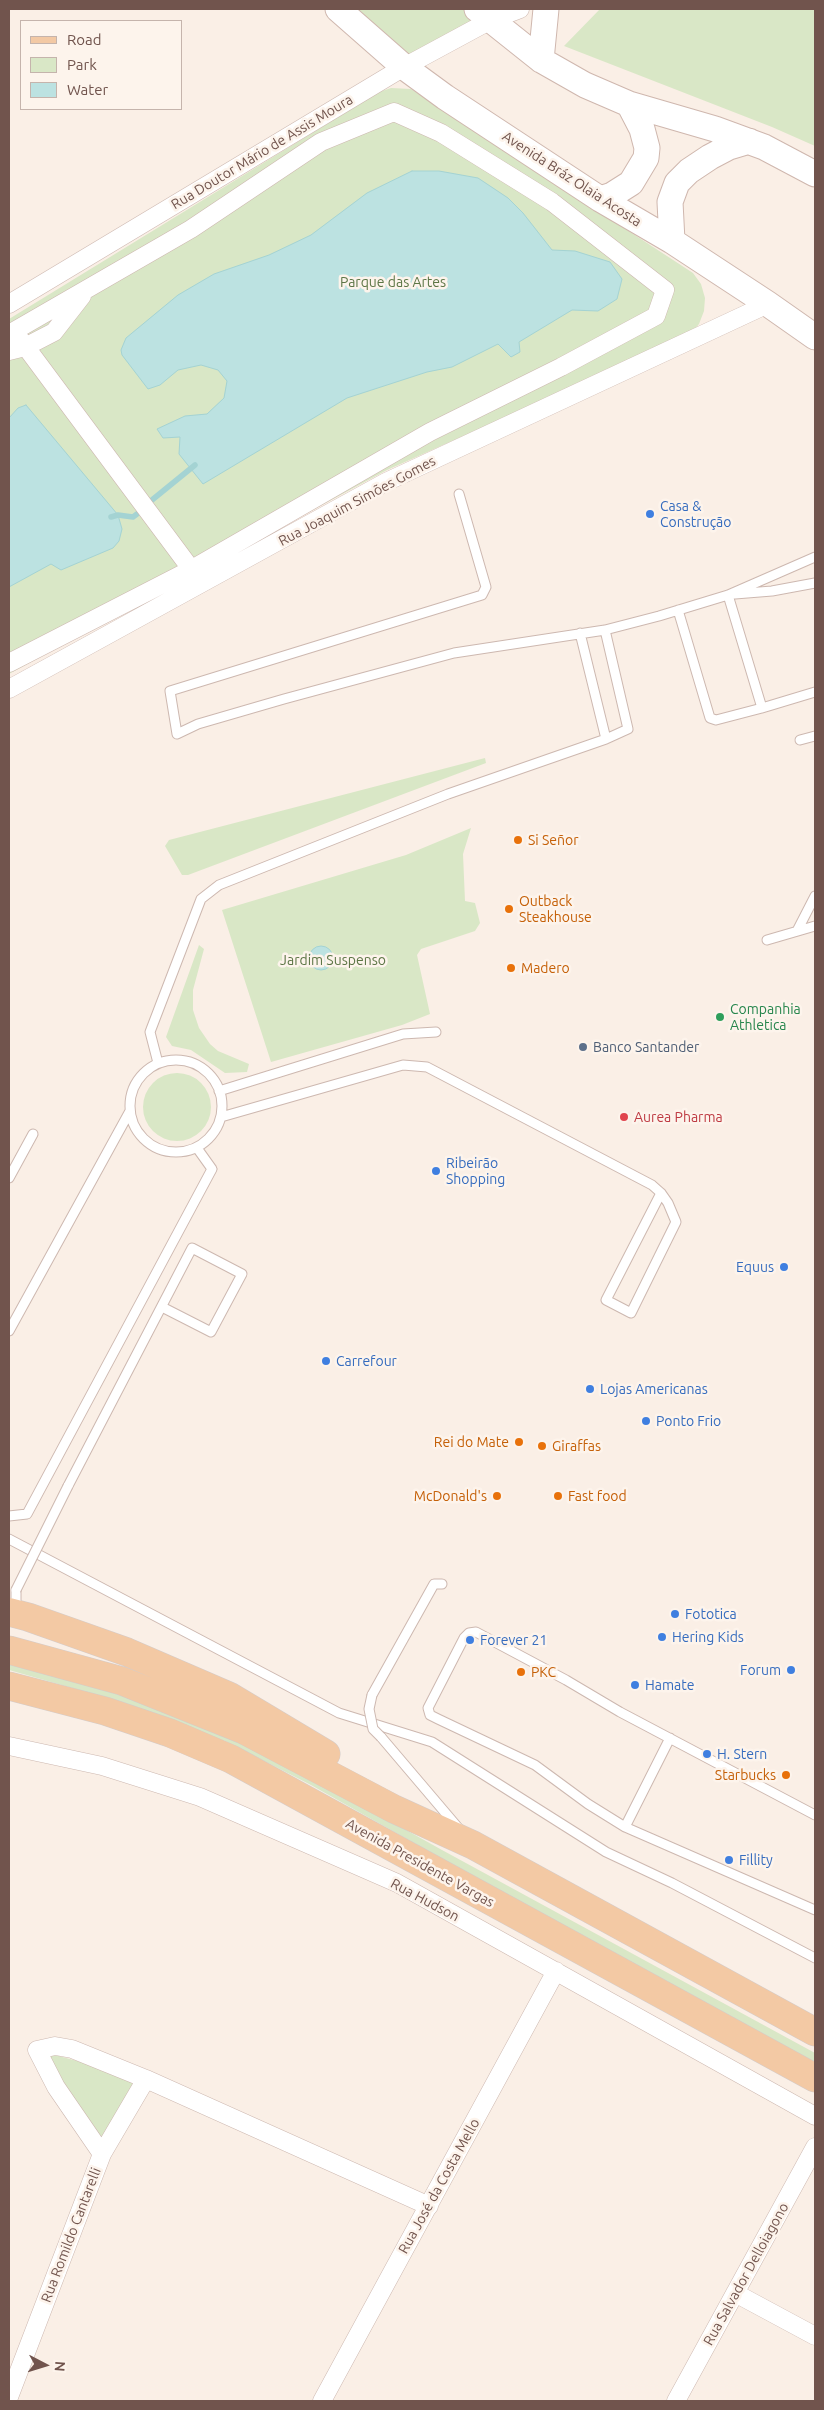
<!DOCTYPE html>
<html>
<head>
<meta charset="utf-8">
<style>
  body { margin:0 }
  #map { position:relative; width:824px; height:2410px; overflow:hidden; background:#faefe6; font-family:Ubuntu,sans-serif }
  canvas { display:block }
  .frame { position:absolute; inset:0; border:10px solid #71544d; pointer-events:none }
  .legend { position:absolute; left:20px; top:20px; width:162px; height:90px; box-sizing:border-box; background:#fdf4ec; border:1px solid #c5b4ac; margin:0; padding:6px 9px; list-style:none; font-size:15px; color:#71544d }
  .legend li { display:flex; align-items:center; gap:10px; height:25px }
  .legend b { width:25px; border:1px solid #c5b4ac }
  .north { position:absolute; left:20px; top:2340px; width:50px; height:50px; -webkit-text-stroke:4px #fdf4ec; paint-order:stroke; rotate:95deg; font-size:14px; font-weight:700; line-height:20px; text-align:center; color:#71544d }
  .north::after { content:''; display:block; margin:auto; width:18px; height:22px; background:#71544d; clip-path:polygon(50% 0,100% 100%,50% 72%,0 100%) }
</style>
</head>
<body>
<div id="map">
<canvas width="824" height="2410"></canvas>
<div class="frame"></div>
<ul class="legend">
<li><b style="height:6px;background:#f3c9a4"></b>Road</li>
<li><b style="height:14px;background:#d9e7c6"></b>Park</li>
<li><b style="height:14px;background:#bce2e1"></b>Water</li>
</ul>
<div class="north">N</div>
</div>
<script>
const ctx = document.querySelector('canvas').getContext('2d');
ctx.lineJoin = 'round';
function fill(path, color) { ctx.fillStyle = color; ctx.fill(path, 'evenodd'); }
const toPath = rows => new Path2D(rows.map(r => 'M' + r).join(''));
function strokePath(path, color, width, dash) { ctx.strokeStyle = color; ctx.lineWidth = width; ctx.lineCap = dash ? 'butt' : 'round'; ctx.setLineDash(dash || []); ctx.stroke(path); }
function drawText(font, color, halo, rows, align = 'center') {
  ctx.font = font + ' Ubuntu,sans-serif'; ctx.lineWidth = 5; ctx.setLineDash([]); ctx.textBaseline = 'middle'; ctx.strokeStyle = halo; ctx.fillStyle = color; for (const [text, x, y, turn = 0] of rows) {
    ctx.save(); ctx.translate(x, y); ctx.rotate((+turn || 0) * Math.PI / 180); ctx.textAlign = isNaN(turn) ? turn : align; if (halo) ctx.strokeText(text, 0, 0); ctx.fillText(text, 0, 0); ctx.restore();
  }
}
fill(toPath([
  [339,9,478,9,491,20,404,67],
  [600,9,815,9,815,146,772,127,564,46],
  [391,88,411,89,693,273,701,284,705,298,704,311,699,324,690,335,387,470,9,674,9,319,379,92],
  [485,758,486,763,188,875,182,875,165,846,169,840],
  [471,828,463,854,465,901,475,903,480,923,475,931,421,949,417,955,430,1014,402,1025,271,1062,222,910,406,855],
  [199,945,204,949,193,990,193,1010,199,1028,210,1044,218,1051,249,1064,247,1072,225,1073,191,1050,172,1046,166,1037],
  '143 1107a34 34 0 1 1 68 0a34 34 0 1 1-68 0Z',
  [9,1661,107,1689,259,1748,442,1850,815,2053,815,2065,659,1981,311,1785,225,1741,79,1690,9,1670],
  [44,2052,140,2078,102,2149]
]), '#d9e7c6');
const water = toPath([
  [412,171,439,171,478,178,508,198,523,213,552,250,575,251,610,262,622,279,617,299,598,311,572,310,519,342,520,352,511,357,498,344,452,367,427,372,347,398,203,484,179,454,180,437,163,438,157,429,185,416,207,414,224,398,227,381,218,370,201,365,178,370,160,385,148,389,122,355,121,350,126,338,178,295,214,274,269,255,311,235,367,193,412,171],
  [26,405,118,515,122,529,119,541,113,548,61,570,51,564,9,587,9,418,18,408,26,405],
  '309 958a12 12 0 1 1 24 0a12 12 0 1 1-24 0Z'
]);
fill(water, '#bce2e1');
strokePath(water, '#a4d3d3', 1);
strokePath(toPath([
  [152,500,195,465],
  [111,517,118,515,133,517,137,514]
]), '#a4d3d3', 5.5);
const lane = toPath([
  [459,494,486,587,482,595,170,691,177,734,198,724,284,699,454,653,605,630,659,616,728,595,815,557],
  [735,594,772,591,815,583],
  [728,595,762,708,815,692],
  [678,610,710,718,716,720,762,708],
  [580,633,606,739],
  [800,740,815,736],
  [797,931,815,896],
  [767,940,815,926],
  '130 1106a46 46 0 1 1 92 0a46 46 0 1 1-92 0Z',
  [158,1063,150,1032,201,899,219,885,448,794,606,739,628,729,605,630],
  [219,1091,403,1034,436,1032],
  [221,1117,403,1065,427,1067,652,1185,661,1193,668,1203,676,1222,631,1313,606,1300,661,1193],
  [9,1178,33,1134],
  [9,1331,130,1111],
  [68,1486,192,1248,242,1274,211,1332,162,1307],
  [9,1516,27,1514,212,1169,197,1148],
  [9,1539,339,1713,432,1742,606,1852,672,1883,815,1958],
  [16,1590,16,1604,21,1609],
  [372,1695,434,1584,442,1584],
  [381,1737,460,1830],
  [815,1815,620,1712,566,1680,476,1632,469,1633,464,1638,428,1708,430,1715,438,1719,535,1765,588,1804,625,1827,815,1910],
  [625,1827,670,1738]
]);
const street = toPath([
  [9,304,404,67,491,20,520,9],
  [14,331,197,577],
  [9,334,191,229,321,142,394,112,441,133,552,202,665,290,656,316,561,367,430,432,192,569,9,663],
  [9,351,25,347,54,332,82,296],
  [9,689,386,482,768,304],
  [9,1746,102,1766,200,1797,397,1883,815,2116],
  [102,2154,56,2087,37,2050,55,2046,72,2049,146,2079,429,2206],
  [735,2293,815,2336],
  [9,2397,102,2154,146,2079],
  [322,2401,556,1971],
  [676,2401,815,2147]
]);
const secondary = toPath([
  [338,9,404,67,445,97,600,199,672,241,768,304,815,337],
  [477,9,541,60,585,85,629,104,715,129,764,147,815,174],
  [541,60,546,9],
  [600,199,612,195,631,183,646,158,647,148,642,129,629,104],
  [672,241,670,202,677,183,689,171,710,157,729,147,749,141]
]);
const primary = toPath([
  [9,1612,28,1617,127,1652,229,1696,326,1754],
  [9,1650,122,1681,244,1730,394,1809,473,1845,815,2032],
  [9,1686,105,1711,170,1733,231,1759,815,2078]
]);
strokePath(lane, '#cdb8b0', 11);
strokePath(street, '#cdb8b0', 19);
strokePath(secondary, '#cfb7ae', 27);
strokePath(primary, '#d4ccca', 29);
strokePath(lane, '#fff', 9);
strokePath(street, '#fff', 18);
strokePath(secondary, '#fff', 25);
strokePath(primary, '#f3c9a4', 28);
const laneBridge = toPath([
  [16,1590,68,1486],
  [372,1695,369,1709,373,1729,381,1737]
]);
strokePath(laneBridge, '#cdb8b0', 11, []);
strokePath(laneBridge, '#fff', 9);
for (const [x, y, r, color] of [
  [650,514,5,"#3f7fe0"],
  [518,840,5,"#e8710a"],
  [509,909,5,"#e8710a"],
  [511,968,5,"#e8710a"],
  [720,1017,5,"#2e9e5b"],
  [583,1047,5,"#5c6f8a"],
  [624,1117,5,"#e0444e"],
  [436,1171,5,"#3f7fe0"],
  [784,1267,5,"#3f7fe0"],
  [326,1361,5,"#3f7fe0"],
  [590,1389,5,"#3f7fe0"],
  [646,1421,5,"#3f7fe0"],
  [519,1442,5,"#e8710a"],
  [542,1446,5,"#e8710a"],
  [497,1496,5,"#e8710a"],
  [558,1496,5,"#e8710a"],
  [675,1614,5,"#3f7fe0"],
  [662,1637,5,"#3f7fe0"],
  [470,1640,5,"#3f7fe0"],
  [791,1670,5,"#3f7fe0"],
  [521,1672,5,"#e8710a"],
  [635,1685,5,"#3f7fe0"],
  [707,1754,5,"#3f7fe0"],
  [786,1775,5,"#e8710a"],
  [729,1860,5,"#3f7fe0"]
]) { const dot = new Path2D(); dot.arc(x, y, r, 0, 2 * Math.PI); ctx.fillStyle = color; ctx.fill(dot); strokePath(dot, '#fdf4ec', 2); }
drawText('14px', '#71544d', '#fdf4ec', [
  ["Rua Doutor Mário de Assis Moura",262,152,-31],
  ["Avenida Bráz Olaia Acosta",572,179,33],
  ["Rua Joaquim Simões Gomes",357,501,-28],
  ["Avenida Presidente Vargas",420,1863,29],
  ["Rua Hudson",425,1900,28],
  ["Rua José da Costa Mello",439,2186,-61],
  ["Rua Romildo Cantarelli",71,2235,-69],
  ["Rua Salvador Delloiagono",746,2274,-61]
]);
drawText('14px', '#5d7646', '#fdf4ec', [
  ["Parque das Artes",393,282],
  ["Jardim Suspenso",333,960]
]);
drawText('14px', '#366cbe', '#fdf4ec', [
  ["Casa &",660,506],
  ["Construção",660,522],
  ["Ribeirão",446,1163],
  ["Shopping",446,1179],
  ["Equus",774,1267,"right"],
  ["Carrefour",336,1361],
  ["Lojas Americanas",600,1389],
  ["Ponto Frio",656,1421],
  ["Fototica",685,1614],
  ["Hering Kids",672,1637],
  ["Forever 21",480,1640],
  ["Forum",781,1670,"right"],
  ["Hamate",645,1685],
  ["H. Stern",717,1754],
  ["Fillity",739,1860]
], 'left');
drawText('14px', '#c56008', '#fdf4ec', [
  ["Si Señor",528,840],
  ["Outback",519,901],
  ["Steakhouse",519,917],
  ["Madero",521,968],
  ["Rei do Mate",509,1442,"right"],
  ["Giraffas",552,1446],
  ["McDonald's",487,1496,"right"],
  ["Fast food",568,1496],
  ["PKC",531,1672],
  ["Starbucks",776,1775,"right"]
], 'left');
drawText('14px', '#27864d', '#fdf4ec', [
  ["Companhia",730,1009],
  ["Athletica",730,1025]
], 'left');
drawText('14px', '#4e5e75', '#fdf4ec', [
  ["Banco Santander",593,1047]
], 'left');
drawText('14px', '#be3a42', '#fdf4ec', [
  ["Aurea Pharma",634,1117]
], 'left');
</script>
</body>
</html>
